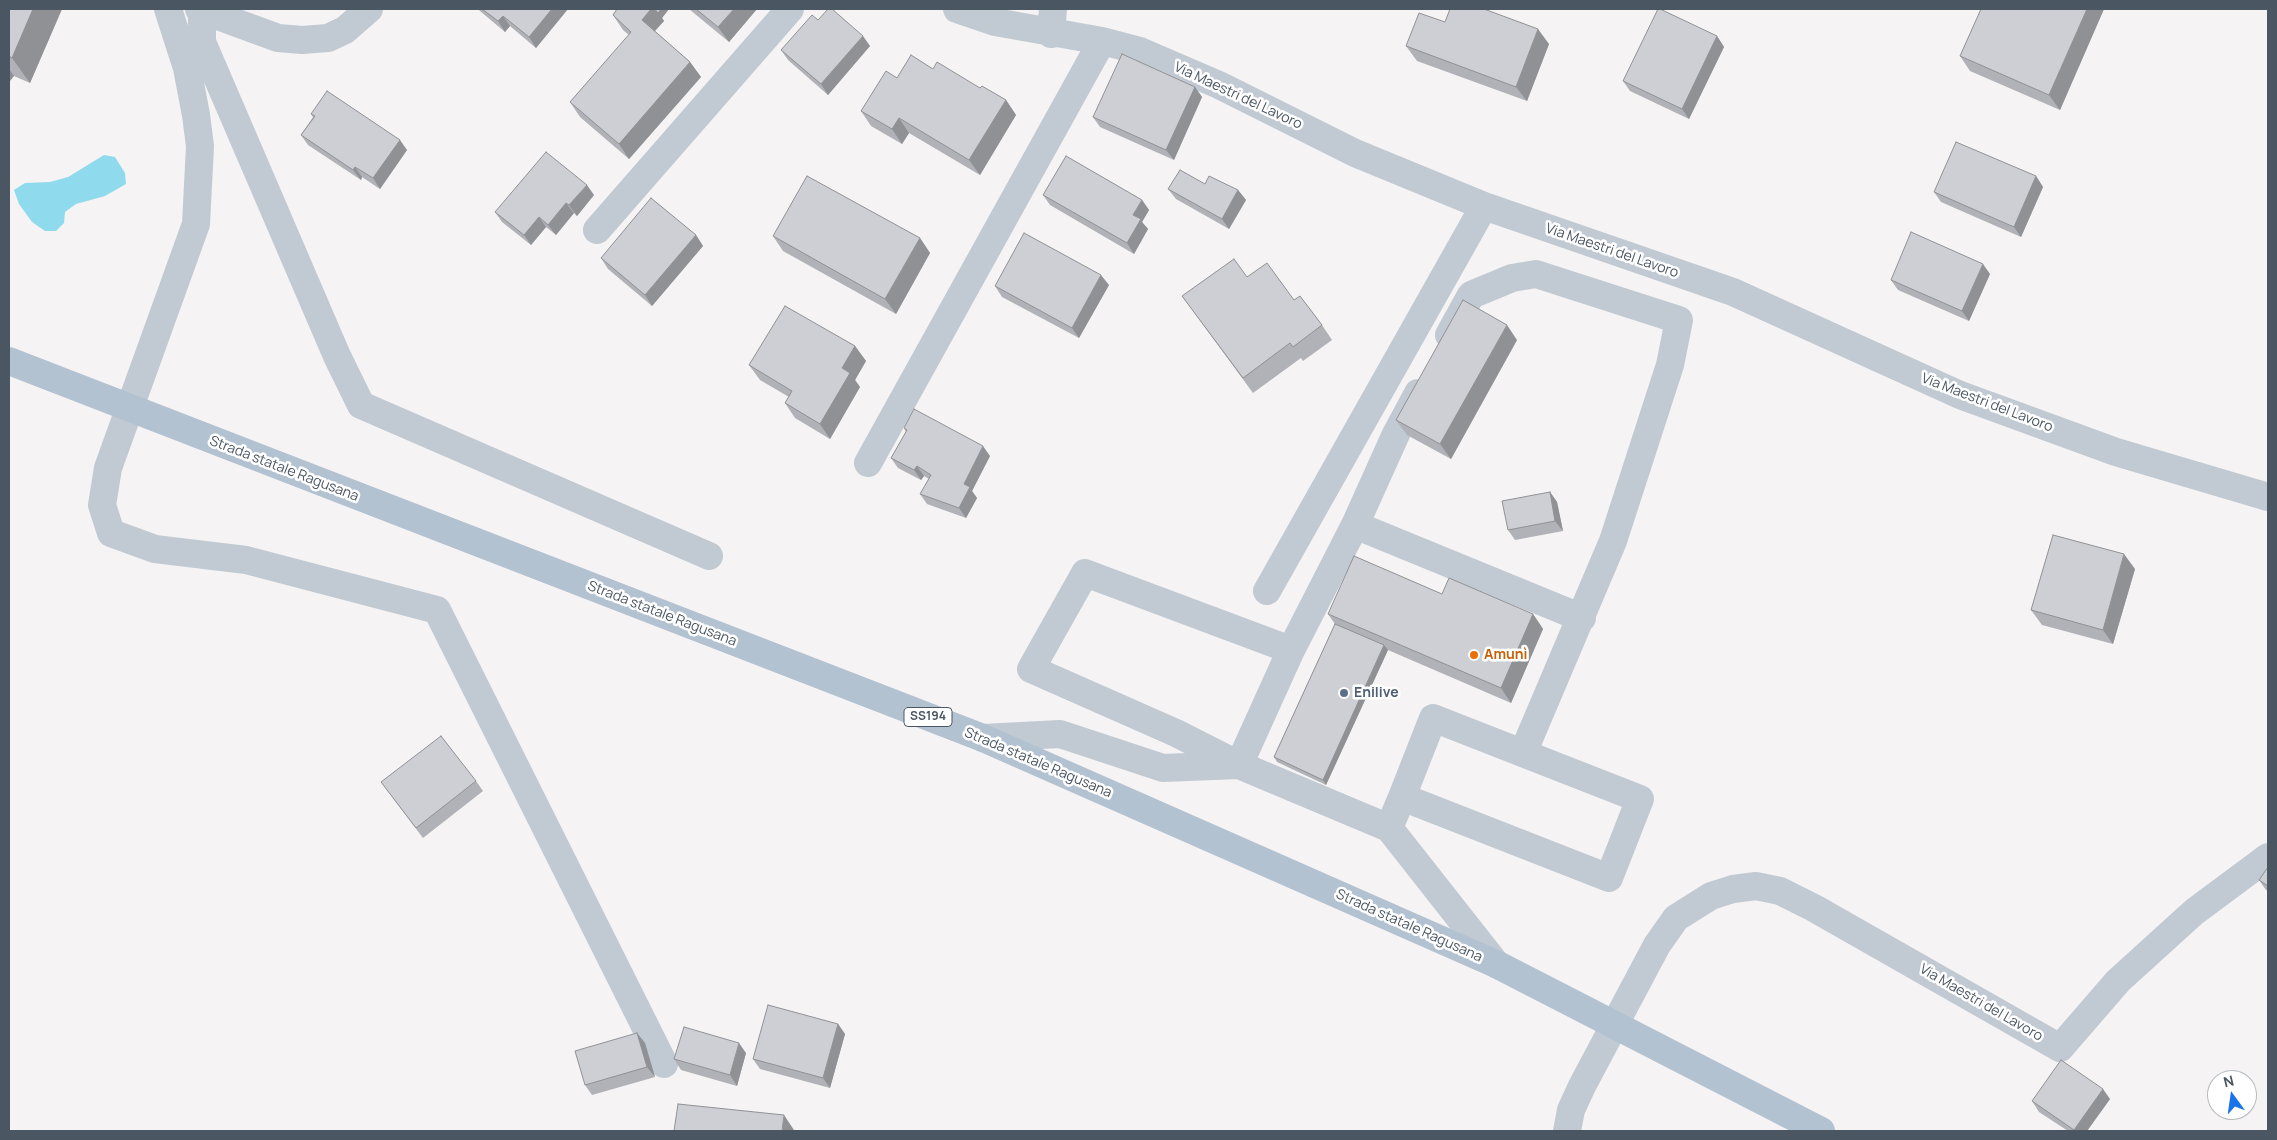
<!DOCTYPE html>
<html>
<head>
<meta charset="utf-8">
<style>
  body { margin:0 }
  #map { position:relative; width:2277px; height:1140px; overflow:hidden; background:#f5f3f3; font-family:Manrope,sans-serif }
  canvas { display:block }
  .frame { position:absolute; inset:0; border:10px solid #4a5661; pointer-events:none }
  .north { position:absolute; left:2207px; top:1070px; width:50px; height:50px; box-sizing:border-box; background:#fff; border:1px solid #b7bbc0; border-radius:50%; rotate:346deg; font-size:14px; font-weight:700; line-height:20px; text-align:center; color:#4a5661 }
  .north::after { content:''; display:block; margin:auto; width:18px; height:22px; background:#1a73e8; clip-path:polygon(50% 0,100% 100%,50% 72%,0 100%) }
</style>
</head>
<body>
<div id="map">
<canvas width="2277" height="1140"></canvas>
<div class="frame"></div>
<div class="north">N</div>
</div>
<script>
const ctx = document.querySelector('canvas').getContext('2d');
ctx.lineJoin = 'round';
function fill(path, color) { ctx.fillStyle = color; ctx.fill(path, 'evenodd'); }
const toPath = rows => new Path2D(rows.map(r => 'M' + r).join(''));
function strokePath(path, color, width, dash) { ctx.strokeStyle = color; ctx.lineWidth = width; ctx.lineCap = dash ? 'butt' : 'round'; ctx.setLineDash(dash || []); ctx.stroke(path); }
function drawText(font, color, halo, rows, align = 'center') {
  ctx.font = font + ' Manrope,sans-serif'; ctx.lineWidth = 5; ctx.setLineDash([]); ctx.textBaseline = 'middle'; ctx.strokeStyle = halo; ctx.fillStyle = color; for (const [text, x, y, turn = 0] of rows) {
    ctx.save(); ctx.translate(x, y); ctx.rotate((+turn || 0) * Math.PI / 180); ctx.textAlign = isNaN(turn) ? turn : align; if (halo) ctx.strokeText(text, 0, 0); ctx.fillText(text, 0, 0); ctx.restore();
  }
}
fill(toPath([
  [104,155,115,157,125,173,126,184,105,196,76,204,65,212,64,223,56,231,45,231,32,222,19,204,14,190,25,183,50,182,68,177]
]), '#90daee');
strokePath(toPath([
  [168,9,187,68,196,115,200,146,196,224,108,468,102,505,111,533,155,549,246,560,437,610,664,1064],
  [199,9,278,38,302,40,328,38,345,30,369,9],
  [957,9,995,22,1102,41,1140,51,1219,85,1355,153,1484,206,1733,292,1960,395,2116,452,2268,497],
  [202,11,202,42,337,356,361,405,709,556],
  [1051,34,1053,9],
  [597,230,790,9],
  [1449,335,1471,295,1512,278,1536,274,1679,320,1670,365,1613,541,1523,753],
  [868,463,1102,41],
  [1355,525,1582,618],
  [1267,591,1484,206],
  [1291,650,1085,573,1031,669,1176,733,1239,765,1291,650,1355,525,1396,434,1418,393],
  [983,738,1060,734,1163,768,1239,765,1389,828,1496,964],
  [1389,828,1402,797,1433,718,1640,799,1609,878,1402,797],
  [1567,1131,1571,1110,1582,1086,1657,945,1676,918,1711,896,1733,889,1756,886,1780,891,1814,908,2060,1048,2118,981,2194,912,2268,857]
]), '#c1cad2', 28);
strokePath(toPath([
  [9,361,983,738,1496,964,1821,1131]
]), '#b3c2d1', 28);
fill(toPath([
  [9,9,62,9,30,83,14,76,9,82],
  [478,9,568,9,536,48,510,26,505,32,480,11],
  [617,9,669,9,662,18,664,21,655,31,690,62,701,77,629,159,580,117,570,102,629,35,623,30,613,15],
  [689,9,757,9,729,42],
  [1981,9,2104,9,2060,110,1970,71,1960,56],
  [818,20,870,46,828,95,788,60,781,50],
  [1445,22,1549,44,1527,101,1417,61,1406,46],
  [1717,36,1724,47,1689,119,1630,91,1623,81],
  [933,69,1006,100,1016,115,980,175,909,133,902,144,871,126,861,111],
  [1195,87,1202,97,1174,160,1100,127,1093,117],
  [311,114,407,150,380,189,362,177,361,180,308,145,301,135,313,117],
  [2036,176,2043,187,2021,237,1941,202,1934,192],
  [1205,184,1238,190,1246,200,1229,229,1176,199,1168,189],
  [594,195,577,216,574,213,556,235,546,227,531,245,502,222,495,212],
  [1043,195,1142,200,1149,210,1142,222,1148,229,1134,254,1050,205],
  [696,235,703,246,652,306,608,269,601,258],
  [773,236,920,238,930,253,896,314,783,251],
  [1990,274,1969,321,1898,290,1891,280],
  [1247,277,1294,300,1322,325,1332,340,1303,361,1301,358,1253,393,1182,296],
  [1109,285,1079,338,1002,297,995,286],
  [1517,340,1451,459,1407,435,1396,420],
  [855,346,866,361,855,380,860,387,830,439,795,418,785,403,789,397,760,380,749,365],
  [904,428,990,456,972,491,977,498,966,518,927,504,920,494,929,479,924,476,921,480,898,468,891,458,906,432],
  [1550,492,1557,502,1563,531,1515,540,1508,530],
  [2135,569,2113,644,2042,625,2031,610],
  [1328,614,1533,614,1543,629,1511,703,1388,650,1326,785,1277,762,1274,757,1335,624],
  [476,781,483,791,423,838,381,782],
  [2268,867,2268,891,2266,890,2259,880],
  [838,1024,845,1034,830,1088,760,1069,753,1059],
  [637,1033,645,1043,655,1077,592,1095,585,1085],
  [746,1053,737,1086,681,1070,674,1059],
  [2110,1099,2087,1131,2068,1131,2039,1112,2032,1101]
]), '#b0b2b7');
fill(toPath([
  [33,9,62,9,30,83,12,58],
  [552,9,568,9,536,48,529,37],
  [651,9,669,9,662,18,664,21,652,34,642,20],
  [734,9,757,9,729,42,718,27],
  [2087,9,2104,9,2060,110,2049,95],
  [503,16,510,26,505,32,498,21],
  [1538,29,1549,44,1527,101,1516,87],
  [863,36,870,46,828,95,821,84],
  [1717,36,1724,47,1689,119,1682,109],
  [690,62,701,77,629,159,619,144],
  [9,69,14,76,9,82],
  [1195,87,1202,97,1174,160,1166,150],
  [1006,100,1016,115,980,175,969,160],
  [899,118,909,133,902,144,892,129],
  [400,140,407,150,380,189,373,178],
  [355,167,362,177,361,180,353,170],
  [2036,176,2043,187,2021,237,2014,227],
  [587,185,594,195,577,216,569,205],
  [1238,190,1246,200,1229,229,1222,219],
  [1142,200,1149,210,1142,222,1148,229,1134,254,1127,243,1133,215],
  [566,203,574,213,556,235,548,225],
  [539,217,546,227,531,245,524,235],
  [696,235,703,246,652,306,645,295],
  [920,238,930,253,896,314,885,299],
  [1983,264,1990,274,1969,321,1962,311],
  [1101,275,1109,285,1079,338,1072,328],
  [1507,325,1517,340,1451,459,1440,444],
  [855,346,866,361,855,380,860,387,830,439,820,424,842,368],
  [983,446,990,456,972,491,977,498,966,518,959,508,964,484],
  [917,466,924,476,921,480,914,470],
  [1550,492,1557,502,1563,531,1555,521],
  [2124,554,2135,569,2113,644,2103,630],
  [1533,614,1543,629,1511,703,1501,688],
  [1384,645,1388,650,1326,785,1323,780],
  [838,1024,845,1034,830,1088,823,1078],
  [637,1033,645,1043,655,1077,647,1067],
  [739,1043,746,1053,737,1086,730,1075],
  [2103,1089,2110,1099,2087,1131,2075,1131,2074,1130],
  [784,1115,794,1130,794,1131,782,1131]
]), '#909195');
const building = toPath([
  [9,9,33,9,12,58,9,56,9,9],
  [482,9,552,9,529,37,503,16,498,21,482,9],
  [617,9,651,9,642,20,690,62,619,144,570,102,631,32,613,15,617,9],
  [655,9,661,9,658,13,655,9],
  [696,9,734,9,718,27,696,9],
  [828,9,832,9,863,36,821,84,781,50,812,15,818,20,828,9],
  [1450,9,1484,9,1538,29,1516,87,1406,46,1419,13,1445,22,1450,9],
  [1658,9,1660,9,1717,36,1682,109,1623,81,1658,9],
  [1981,9,2087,9,2049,95,1960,56,1981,9],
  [1122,54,1195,87,1166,150,1093,117,1122,54],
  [911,55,933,69,937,62,980,88,982,86,1006,100,969,160,899,118,892,129,861,111,886,71,897,78,911,55],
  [327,91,400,140,373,178,355,167,353,170,301,135,315,116,311,114,327,91],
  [1956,142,2036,176,2014,227,1934,192,1956,142],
  [546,152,587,185,569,205,566,203,548,225,539,217,524,235,495,212,546,152],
  [1066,156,1142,200,1133,215,1141,219,1127,243,1043,195,1066,156],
  [1180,170,1205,184,1209,176,1238,190,1222,219,1168,189,1180,170],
  [807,176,920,238,885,299,773,236,807,176],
  [651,198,696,235,645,295,601,258,651,198],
  [1911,232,1983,264,1962,311,1891,280,1911,232],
  [1024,233,1101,275,1072,328,995,286,1024,233],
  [1234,259,1247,277,1267,263,1294,300,1300,296,1322,325,1293,347,1290,343,1243,378,1182,296,1234,259],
  [1463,300,1507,325,1440,444,1396,420,1463,300],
  [785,306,855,346,842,368,850,373,820,424,785,403,792,391,749,365,785,306],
  [914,409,983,446,964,484,970,487,959,508,920,494,931,475,917,466,914,470,891,458,907,430,904,428,914,409],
  [1550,492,1555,521,1508,530,1502,501,1550,492],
  [2053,535,2124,554,2103,630,2031,610,2053,535],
  [1354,556,1442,594,1449,578,1533,614,1501,688,1328,614,1354,556],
  [1335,624,1384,645,1323,780,1274,757,1335,624],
  [441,736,476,781,416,828,381,782,441,736],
  [2268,867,2268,886,2259,880,2268,867],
  [768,1005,838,1024,823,1078,753,1059,768,1005],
  [684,1027,739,1043,730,1075,674,1059,684,1027],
  [637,1033,647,1067,585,1085,575,1051,637,1033],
  [2061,1060,2103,1089,2074,1130,2032,1101,2061,1060],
  [678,1104,784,1115,782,1131,674,1131,678,1104]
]);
fill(building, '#cdcfd5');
strokePath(building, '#909195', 1);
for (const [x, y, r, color] of [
  [1474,655,5,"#e8710a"],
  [1344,693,5,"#5c6f8a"]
]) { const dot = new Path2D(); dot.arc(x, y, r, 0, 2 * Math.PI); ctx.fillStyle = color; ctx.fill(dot); strokePath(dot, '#fff', 2); }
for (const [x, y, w] of [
  [928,717,48]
]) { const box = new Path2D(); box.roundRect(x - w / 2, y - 9.5, w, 19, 4); ctx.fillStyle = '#fff'; ctx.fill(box); strokePath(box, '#4a5661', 1); }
drawText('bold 12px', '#4a5661', null, [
  ["SS194",928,717]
]);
drawText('14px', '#4a5661', '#fff', [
  ["Via Maestri del Lavoro",1238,96,25],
  ["Via Maestri del Lavoro",1612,251,19],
  ["Via Maestri del Lavoro",1987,403,21],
  ["Strada statale Ragusana",284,469,21],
  ["Strada statale Ragusana",662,614,21],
  ["Strada statale Ragusana",1038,763,23],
  ["Strada statale Ragusana",1409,926,24],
  ["Via Maestri del Lavoro",1981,1003,30]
]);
drawText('bold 14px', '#c56008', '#fff', [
  ["Amunì",1484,655]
], 'left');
drawText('bold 14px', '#4e5e75', '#fff', [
  ["Enilive",1354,693]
], 'left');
</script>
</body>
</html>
